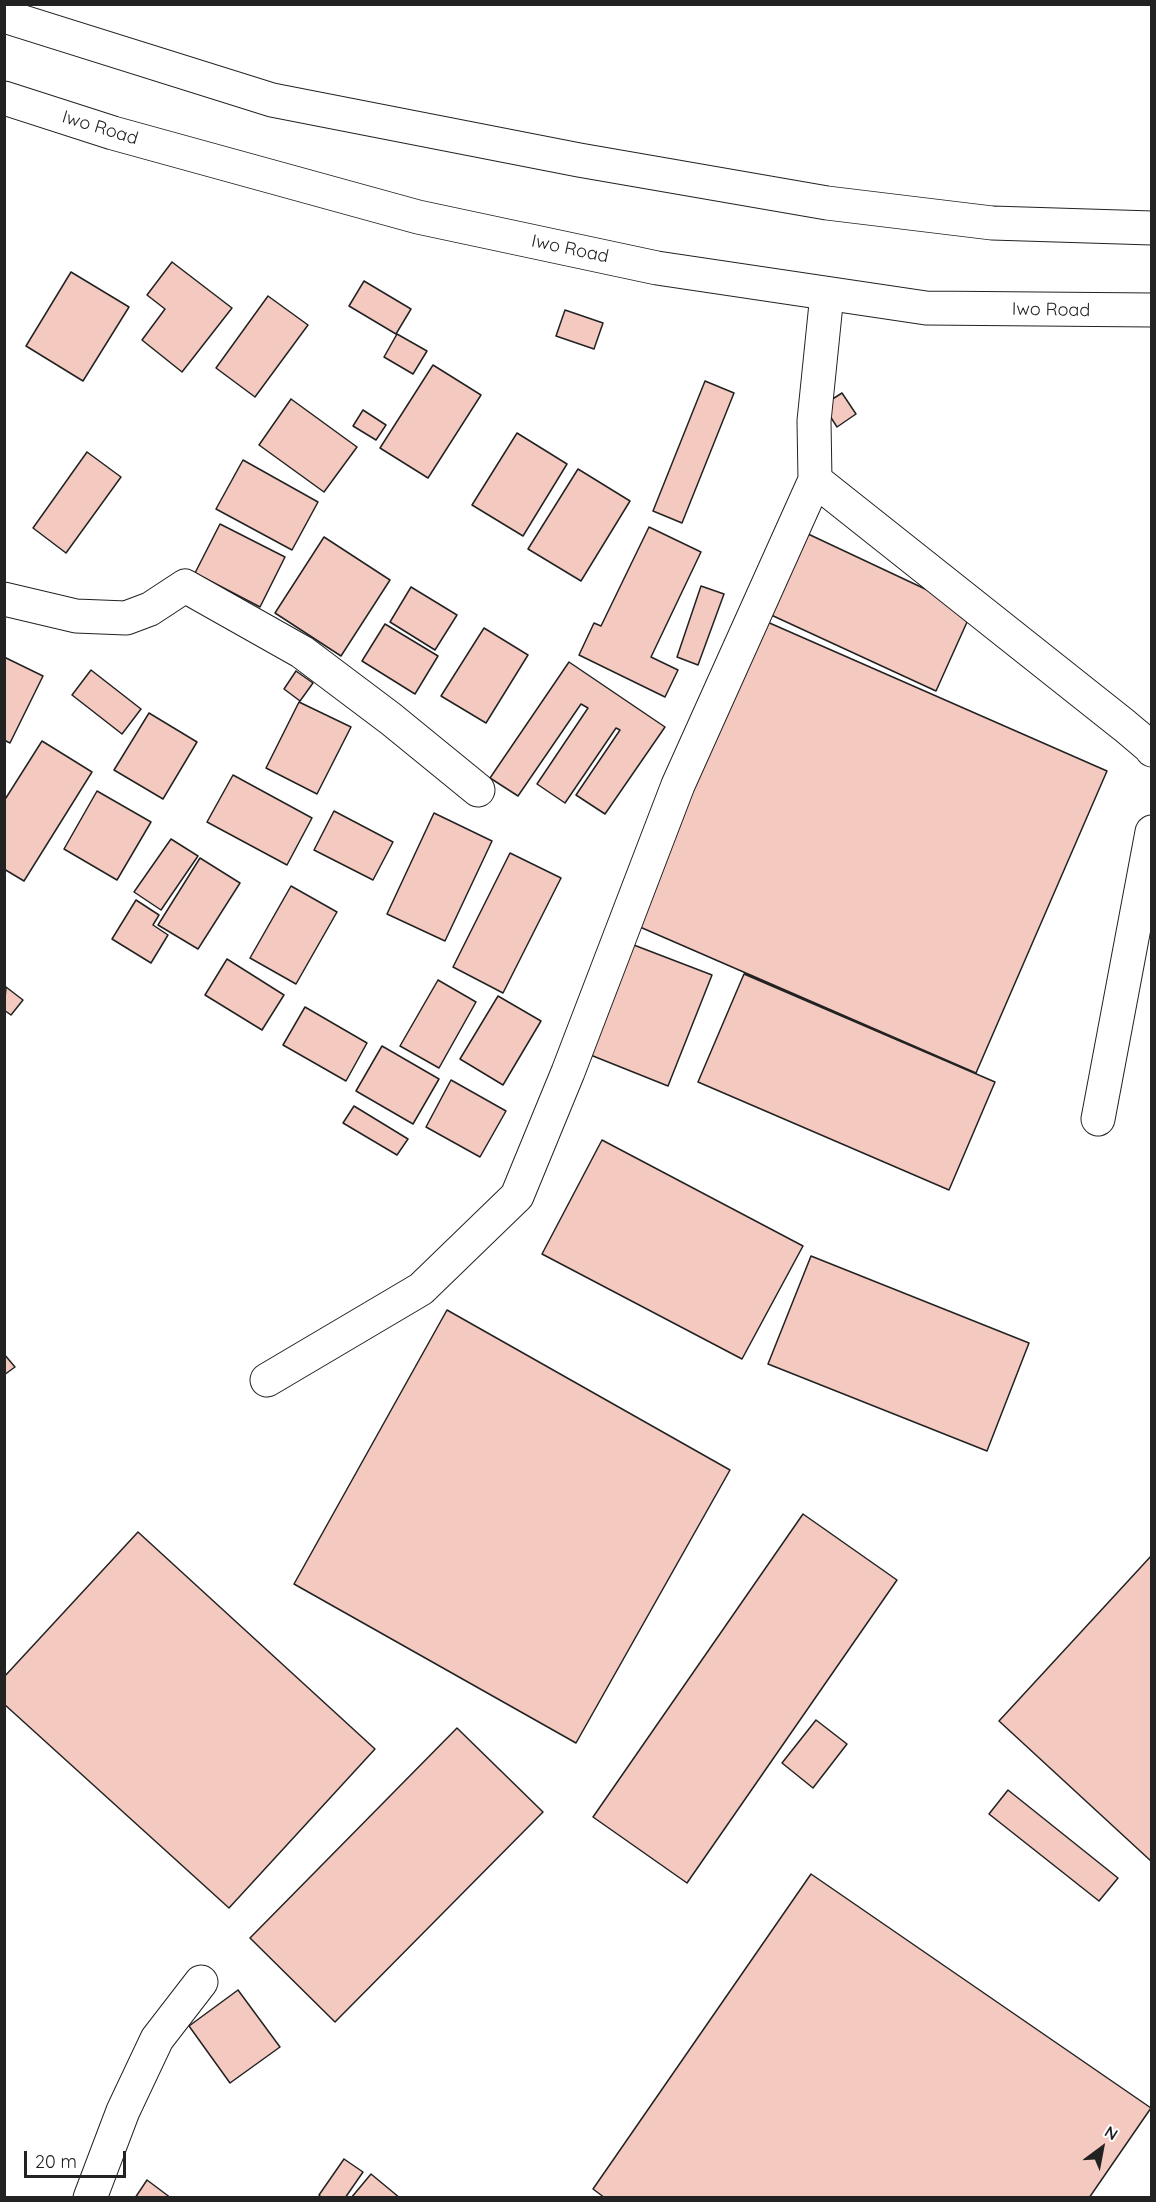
<!DOCTYPE html>
<html>
<head>
<meta charset="utf-8">
<style>
  body { margin:0 }
  #map { position:relative; width:1156px; height:2202px; overflow:hidden; background:#fff; font-family:Quicksand,sans-serif }
  canvas { display:block }
  .frame { position:absolute; inset:0; border:6px solid #222; pointer-events:none }
  .north { position:absolute; left:1072px; top:2118px; width:60px; height:60px; -webkit-text-stroke:4px #fff; paint-order:stroke; rotate:32deg; font-size:16px; font-weight:700; line-height:24px; text-align:center; color:#222 }
  .north::after { content:''; display:block; margin:auto; width:21px; height:27px; background:#222; clip-path:polygon(50% 0,100% 100%,50% 72%,0 100%) }
  .scale { position:absolute; left:24px; top:2151px; width:102px; height:27px; box-sizing:border-box; border:3px solid #222; border-top:0; padding-left:8px; font-size:18px; line-height:21px; white-space:nowrap; color:#222; -webkit-text-stroke:4px #fff; paint-order:stroke }
</style>
</head>
<body>
<div id="map">
<canvas width="1156" height="2202"></canvas>
<div class="frame"></div>
<div class="north">N</div>
<div class="scale">20 m</div>
</div>
<script>
const ctx = document.querySelector('canvas').getContext('2d');
ctx.lineJoin = 'round';
function fill(path, color) { ctx.fillStyle = color; ctx.fill(path, 'evenodd'); }
const toPath = rows => new Path2D(rows.map(r => 'M' + r).join(''));
function strokePath(path, color, width, dash) { ctx.strokeStyle = color; ctx.lineWidth = width; ctx.lineCap = dash ? 'butt' : 'round'; ctx.setLineDash(dash || []); ctx.stroke(path); }
function drawText(font, color, halo, rows, align = 'center') {
  ctx.font = font + ' Quicksand,sans-serif'; ctx.lineWidth = 4.5; ctx.setLineDash([]); ctx.textBaseline = 'middle'; ctx.strokeStyle = halo; ctx.fillStyle = color; for (const [text, x, y, turn = 0] of rows) {
    ctx.save(); ctx.translate(x, y); ctx.rotate((+turn || 0) * Math.PI / 180); ctx.textAlign = isNaN(turn) ? turn : align; if (halo) ctx.strokeText(text, 0, 0); ctx.fillText(text, 0, 0); ctx.restore();
  }
}
const building = toPath([
  [172,262,232,308,182,372,142,340,165,309,147,295,172,262],
  [71,272,129,307,83,381,26,346,71,272],
  [364,281,411,309,396,334,349,306,364,281],
  [268,296,308,325,255,397,216,368,268,296],
  [565,310,603,323,594,349,556,336,565,310],
  [397,334,427,351,413,374,384,357,397,334],
  [433,365,481,395,428,478,380,448,433,365],
  [705,381,734,393,682,523,653,511,705,381],
  [842,393,856,414,837,427,823,405,842,393],
  [291,399,357,447,324,492,259,445,291,399],
  [363,410,386,425,376,440,353,426,363,410],
  [517,433,567,464,523,536,472,505,517,433],
  [87,452,121,477,66,553,33,528,87,452],
  [243,460,318,502,292,550,216,509,243,460],
  [578,469,630,501,581,581,528,549,578,469],
  [220,524,285,557,260,607,195,573,220,524],
  [649,527,701,552,651,657,678,670,665,697,579,655,594,623,601,626,649,527],
  [806,533,972,611,936,691,769,614,806,533],
  [324,537,390,580,341,656,275,613,324,537],
  [701,586,724,594,698,665,677,657,701,586],
  [411,587,457,615,435,650,390,622,411,587],
  [765,621,1107,771,976,1073,633,924,765,621],
  [385,624,438,656,415,694,362,661,385,624],
  [484,628,528,655,486,723,441,696,484,628],
  [4,657,43,676,10,743,4,740,4,657],
  [569,662,665,727,605,814,576,795,620,730,616,728,565,803,537,784,588,708,581,704,518,796,490,778,569,662],
  [91,670,141,709,122,734,72,695,91,670],
  [296,671,313,683,300,701,284,689,296,671],
  [299,702,351,727,317,794,266,768,299,702],
  [149,713,197,742,163,799,114,770,149,713],
  [42,741,92,772,24,881,4,869,4,801,42,741],
  [233,775,312,818,287,865,207,822,233,775],
  [97,791,151,822,117,880,64,849,97,791],
  [334,811,393,842,373,880,314,850,334,811],
  [434,813,492,841,445,941,387,914,434,813],
  [171,839,198,856,161,910,134,892,171,839],
  [510,853,561,878,503,993,453,967,510,853],
  [200,858,240,883,198,949,158,925,200,858],
  [291,886,337,912,296,984,250,958,291,886],
  [136,900,159,915,153,925,168,935,151,963,112,939,136,900],
  [626,942,712,975,668,1086,583,1052,626,942],
  [227,959,284,995,262,1030,205,995,227,959],
  [744,974,995,1082,949,1190,698,1082,744,974],
  [438,980,476,1002,439,1068,400,1046,438,980],
  [6,987,23,1000,11,1015,4,1010,6,987],
  [498,996,541,1021,503,1085,460,1059,498,996],
  [305,1007,367,1043,346,1081,283,1045,305,1007],
  [382,1046,439,1079,413,1124,356,1091,382,1046],
  [451,1080,506,1111,480,1157,426,1127,451,1080],
  [354,1106,408,1139,397,1155,343,1123,354,1106],
  [602,1140,803,1246,742,1359,542,1254,602,1140],
  [811,1256,1029,1343,987,1451,768,1364,811,1256],
  [447,1310,730,1470,576,1743,294,1584,447,1310],
  [4,1354,15,1367,4,1375,4,1354],
  [803,1514,897,1580,687,1883,593,1817,803,1514],
  [138,1532,375,1749,229,1908,4,1704,4,1677,138,1532],
  [1152,1555,1152,1862,999,1721,1152,1555],
  [816,1720,847,1744,813,1788,782,1763,816,1720],
  [457,1728,543,1812,335,2022,250,1938,457,1728],
  [1008,1790,1118,1878,1099,1901,989,1814,1008,1790],
  [811,1874,1151,2108,1089,2198,605,2198,593,2189,811,1874],
  [238,1990,280,2047,230,2083,189,2026,238,1990],
  [344,2159,363,2172,345,2198,322,2198,319,2195,344,2159],
  [371,2174,400,2198,351,2198,371,2174],
  [147,2180,171,2198,135,2198,147,2180]
]);
fill(building, '#f3c9c0');
strokePath(building, '#222', 1.5);
const minor = toPath([
  [815,480,1125,726,1151,748,1152,750],
  [4,599,76,616,126,618,150,609,185,586,302,652,391,719,478,790],
  [1098,1119,1152,832],
  [267,1380,421,1289,517,1196,568,1072,678,785,815,480,814,421,827,294],
  [90,2198,123,2111,157,2039,201,1982]
]);
const major = toPath([
  [4,16,272,100,579,160,827,203,992,223,1152,228],
  [4,98,113,133,418,217,657,268,926,308,1152,310]
]);
strokePath(minor, '#222', 35);
strokePath(major, '#222', 35);
strokePath(minor, '#fff', 33);
strokePath(major, '#fff', 33);
drawText('18px', '#222', '#fff', [
  ["Iwo Road",100,128,17],
  ["Iwo Road",570,249,12],
  ["Iwo Road",1051,310,1]
]);
</script>
</body>
</html>
